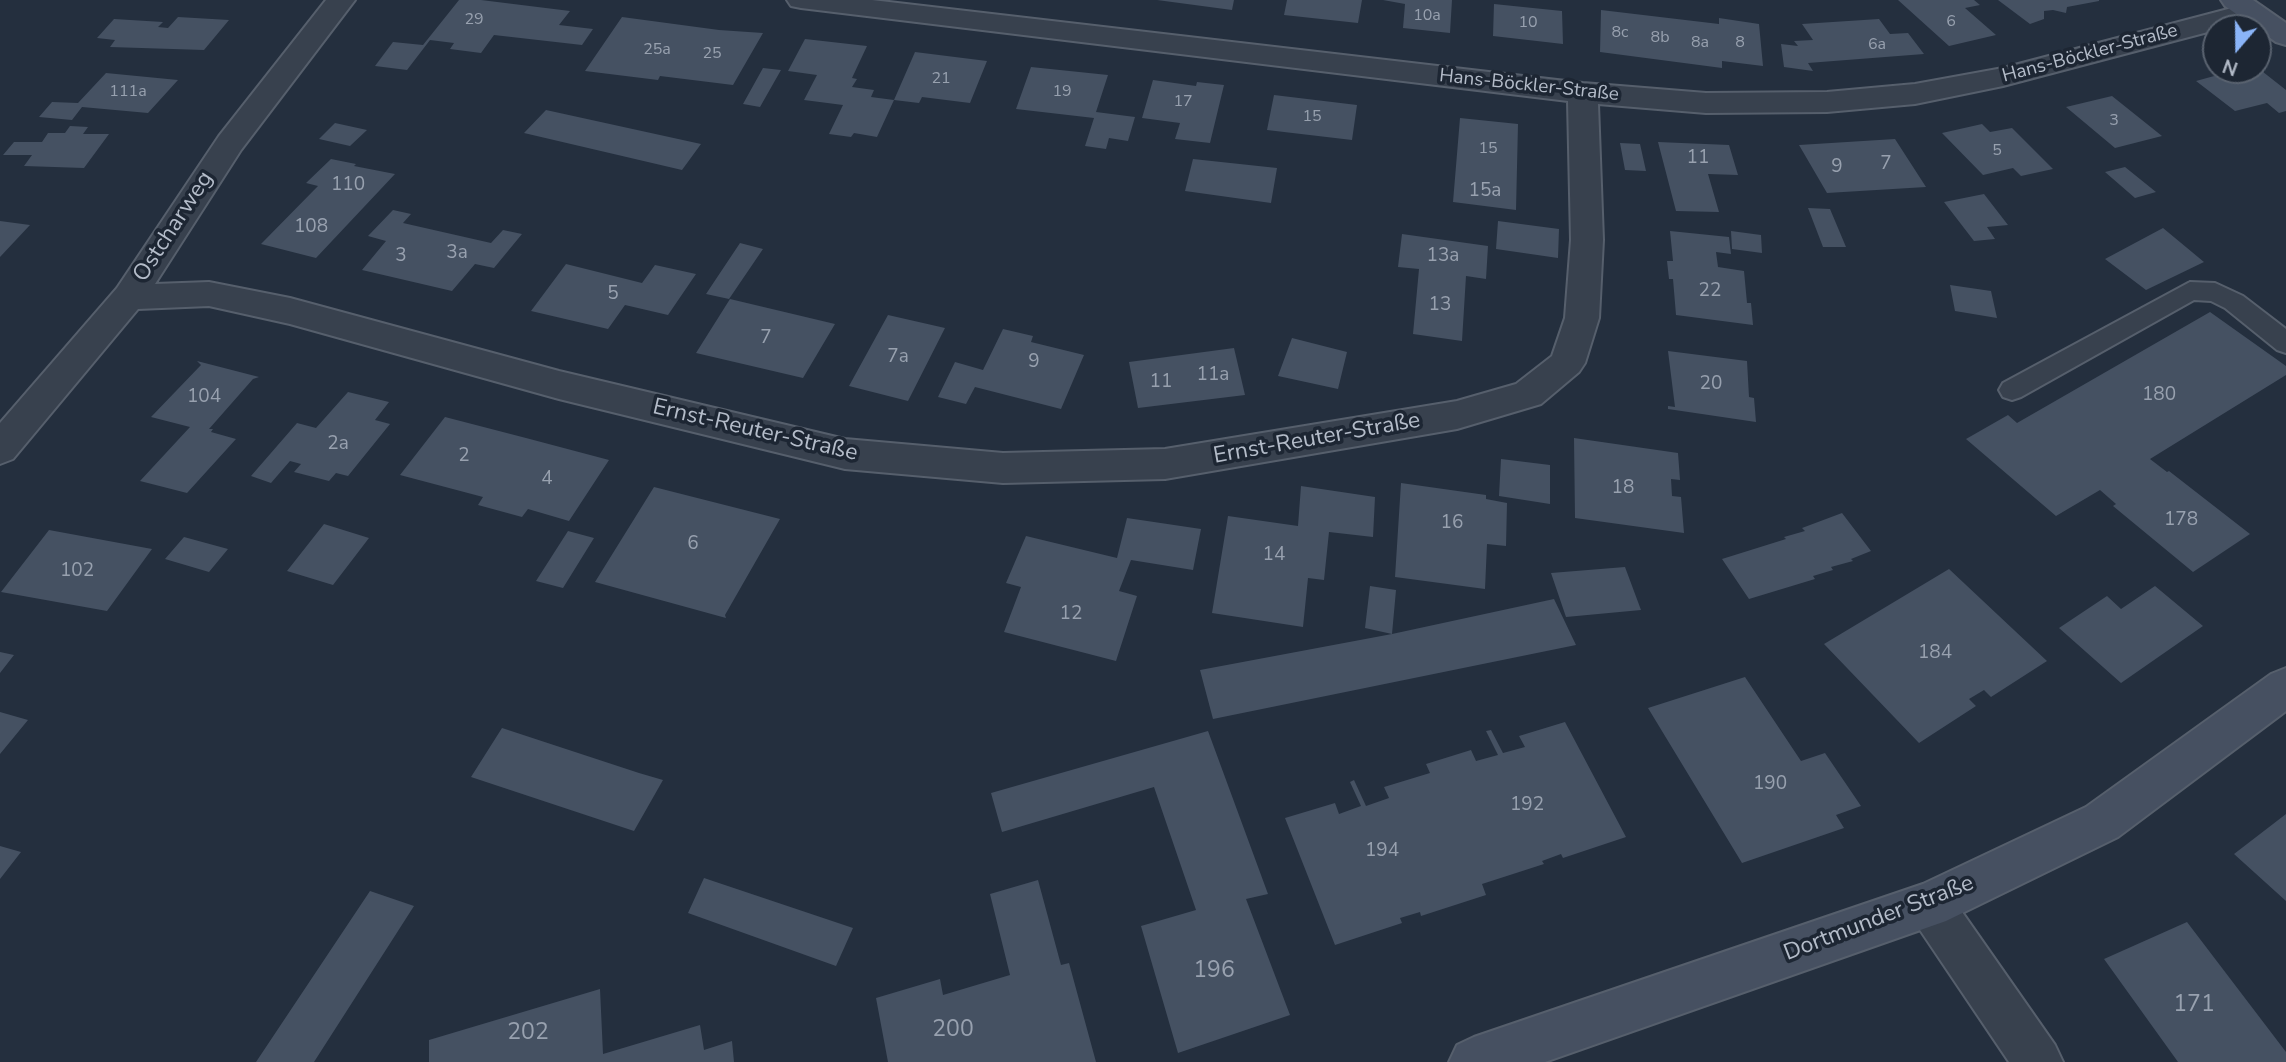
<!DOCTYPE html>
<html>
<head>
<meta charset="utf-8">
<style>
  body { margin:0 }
  #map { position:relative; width:2286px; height:1062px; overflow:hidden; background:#242f3e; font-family:"Nunito Sans",sans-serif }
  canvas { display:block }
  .north { position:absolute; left:2202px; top:14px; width:70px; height:70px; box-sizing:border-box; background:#1d2633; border:2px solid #59626f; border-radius:50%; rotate:200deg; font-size:19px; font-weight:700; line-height:28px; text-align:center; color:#b4bcc9 }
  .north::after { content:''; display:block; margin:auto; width:24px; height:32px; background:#8ab4f8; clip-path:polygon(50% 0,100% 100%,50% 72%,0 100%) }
</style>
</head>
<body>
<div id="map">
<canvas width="2286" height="1062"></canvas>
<div class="north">N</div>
</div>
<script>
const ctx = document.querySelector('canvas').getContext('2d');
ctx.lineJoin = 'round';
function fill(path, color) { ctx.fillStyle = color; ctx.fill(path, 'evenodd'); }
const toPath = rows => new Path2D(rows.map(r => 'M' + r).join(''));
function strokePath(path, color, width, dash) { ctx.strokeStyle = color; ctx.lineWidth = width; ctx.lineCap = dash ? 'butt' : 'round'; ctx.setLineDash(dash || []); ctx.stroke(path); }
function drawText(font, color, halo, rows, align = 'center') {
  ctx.font = font + ' "Nunito Sans",sans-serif'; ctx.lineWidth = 7; ctx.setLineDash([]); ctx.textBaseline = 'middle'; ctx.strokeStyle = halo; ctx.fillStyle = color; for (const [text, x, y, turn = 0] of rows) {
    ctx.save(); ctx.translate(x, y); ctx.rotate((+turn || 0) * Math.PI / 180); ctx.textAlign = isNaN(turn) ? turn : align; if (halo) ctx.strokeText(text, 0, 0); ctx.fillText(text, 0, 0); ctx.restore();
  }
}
fill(toPath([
  [459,0,481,0,570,11,559,25,593,29,582,45,494,35,481,53,450,49,454,43,430,40,407,70,375,66,393,42,423,45],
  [1157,0,1234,0,1232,10],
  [1287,0,1362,0,1358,23,1284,15],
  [1383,0,1452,0,1450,33,1403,28,1405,4],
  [1898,0,1974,0,1980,5,1965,8,1996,35,1949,46],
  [1998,0,2099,0,2099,1,2067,7,2066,13,2053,10,2044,11,2044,19,2030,24],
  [1494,4,1562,11,1563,44,1493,36],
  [1601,10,1719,24,1719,18,1759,24,1763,66,1722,61,1722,68,1600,52],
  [178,17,229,20,204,50,110,47,115,40,97,38,114,19,163,22,158,27,168,28],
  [622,17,719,30,763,33,733,85,660,76,658,80,585,71],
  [1879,19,1890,34,1908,33,1924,54,1808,63,1813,71,1784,67,1781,44,1798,46,1794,41,1813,40,1802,24],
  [805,39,867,46,852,78,857,79,852,87,874,90,871,97,894,100,915,52,987,61,970,103,922,97,919,103,894,100,877,137,854,133,851,137,829,134,843,105,804,100,817,75,788,71],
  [1031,67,1108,75,1096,112,1135,117,1128,141,1109,138,1106,149,1085,146,1094,118,1016,109],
  [763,68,781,70,760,107,743,104],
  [2258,68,2286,90,2286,111,2279,113,2267,103,2235,111,2196,81,2236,70],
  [106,73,178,80,148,113,82,107,72,120,39,117,52,102,78,103],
  [1153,80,1196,86,1197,82,1224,85,1210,143,1175,139,1180,123,1142,118],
  [1274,95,1357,105,1352,140,1267,130],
  [2112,96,2162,136,2115,148,2066,107],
  [546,110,701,144,682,170,524,133],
  [1460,118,1518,124,1516,210,1453,202],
  [335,123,367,130,350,146,319,139],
  [1982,124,1990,132,2012,128,2053,169,2021,176,2013,168,1983,175,1942,133],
  [70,126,88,127,83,134,109,134,84,168,24,166,32,155,3,155,14,142,42,142,48,133,65,133],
  [1895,139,1926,187,1827,193,1799,145],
  [1658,142,1729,145,1738,175,1708,174,1719,212,1676,211],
  [1620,143,1640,144,1646,171,1625,170],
  [331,159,356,164,354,166,395,174,316,258,261,244,318,186,306,183],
  [1193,159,1277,168,1271,203,1185,191],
  [2125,167,2156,192,2135,198,2105,172],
  [1984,194,2008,225,1987,227,1995,239,1974,241,1944,202],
  [1808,208,1830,209,1846,247,1823,247],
  [393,210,411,214,403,223,491,243,503,230,522,234,494,268,475,264,452,291,362,270,386,241,368,236],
  [0,221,30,225,0,257],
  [1498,221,1559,229,1558,258,1496,249],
  [2163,228,2204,262,2146,290,2105,259],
  [1670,231,1729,237,1731,254,1716,252,1718,267,1744,271,1747,303,1751,303,1753,325,1676,315,1673,279,1669,279,1667,261,1673,261],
  [1731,231,1761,235,1762,253,1732,249],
  [1402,234,1488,246,1486,279,1466,276,1462,341,1413,334,1419,269,1398,267],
  [740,243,763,249,729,299,706,294],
  [566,264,642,283,655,265,696,274,668,315,625,305,608,329,531,311],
  [1950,285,1991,291,1997,318,1955,311],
  [730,299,835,324,803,378,696,353],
  [2210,312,2286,366,2286,375,2150,459,2167,472,2169,471,2250,534,2193,572,2113,506,2116,504,2100,490,2056,516,1966,439,2008,415,2017,423],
  [888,315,945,328,908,401,849,386],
  [1003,329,1033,336,1031,342,1084,355,1061,409,975,387,966,404,938,397,955,362,983,370],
  [1292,338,1347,352,1338,389,1278,376],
  [1234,348,1245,395,1138,408,1129,362],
  [1668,351,1747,361,1749,397,1754,398,1756,422,1668,409,1668,406,1675,407],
  [197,361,259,377,253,379,209,429,213,429,211,432,236,439,187,493,140,481,190,427,151,417,201,365],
  [348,392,389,402,375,420,390,424,348,476,336,473,329,481,294,472,301,464,290,461,271,483,251,476,297,423,316,428],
  [445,417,526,438,609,460,569,521,528,509,522,517,478,505,483,497,400,475],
  [1574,438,1678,453,1680,480,1671,479,1672,496,1681,497,1684,533,1575,518],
  [1501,459,1550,465,1550,504,1499,496],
  [1401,483,1486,495,1486,499,1507,503,1506,546,1487,544,1485,589,1395,577],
  [1301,486,1375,497,1373,537,1329,532,1324,580,1308,578,1303,627,1212,613,1228,516,1298,526],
  [654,487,780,519,725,615,726,618,595,582],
  [1842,513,1871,551,1851,559,1853,561,1831,567,1833,570,1813,576,1815,579,1749,599,1722,559,1786,539,1784,537,1805,531,1802,528],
  [1127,518,1201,529,1193,570,1131,560,1119,591,1137,596,1116,661,1004,632,1021,587,1006,583,1026,536,1117,558],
  [324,524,369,538,333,585,287,571],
  [49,530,152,549,107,611,1,592],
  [568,531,594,538,563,588,536,581],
  [184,537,228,549,209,572,165,559],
  [1625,567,1641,610,1566,617,1551,573],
  [1949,569,2047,661,1991,697,1984,690,1969,699,1976,706,1919,743,1824,644],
  [1370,586,1396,590,1392,634,1365,628],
  [2155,586,2203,626,2121,683,2059,628,2107,596,2121,609],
  [1554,599,1576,645,1213,719,1200,670,1392,634],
  [0,652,14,655,0,673],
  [1745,677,1801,761,1825,753,1861,806,1836,815,1844,828,1742,863,1648,708],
  [0,712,28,720,0,754],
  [1565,722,1626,837,1563,858,1561,854,1542,861,1544,864,1482,884,1486,895,1421,916,1420,912,1400,918,1402,923,1335,945,1285,818,1335,803,1339,814,1361,806,1350,782,1354,780,1366,806,1389,798,1384,787,1430,773,1426,764,1471,750,1476,761,1498,755,1486,731,1491,730,1503,753,1525,747,1519,736],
  [502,728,639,773,663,780,634,831,471,777],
  [1208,731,1268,894,1246,899,1290,1015,1178,1053,1141,926,1196,910,1154,787,1002,832,991,793],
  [2286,814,2286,901,2234,854],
  [0,846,21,852,0,879],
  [704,878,853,928,836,966,688,913],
  [1038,880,1061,965,1069,963,1096,1062,888,1062,876,998,940,979,943,995,1010,975,990,894],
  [370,891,414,906,314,1062,256,1062],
  [2187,922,2286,1052,2286,1062,2178,1062,2104,959],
  [600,989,603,1054,700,1025,704,1050,732,1041,734,1062,429,1062,429,1040]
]), '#455162');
const service = toPath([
  [2190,282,2215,283,2243,296,2286,329,2286,353,2277,350,2225,308,2211,301,2194,300,2021,397,2012,400,2003,397,1999,390,2003,383,2190,282]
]);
const minor = toPath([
  [326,0,355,0,241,150,155,284,209,282,290,298,559,371,845,439,1003,453,1165,449,1457,401,1516,384,1552,356,1565,318,1571,240,1568,101,801,8,791,6,787,0,872,0,1583,83,1706,93,1827,92,1915,84,2003,68,2251,3,2261,6,2265,12,2261,18,2003,86,1915,104,1827,112,1706,113,1598,104,1603,240,1599,318,1585,363,1579,372,1541,404,1457,429,1165,479,1003,483,845,469,559,399,290,324,209,306,138,309,13,459,0,464,0,423,117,288,219,136,326,0],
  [1930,882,1946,889,2055,1045,2063,1062,2009,1062,1914,921,1907,905,1914,889,1930,882]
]);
const secondary = toPath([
  [2221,0,2253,0,2286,23,2286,45,2276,42,2225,6,2221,0],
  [2286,668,2286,711,2118,837,1946,921,1545,1062,1449,1062,1457,1045,1474,1037,1923,884,2086,807,2271,674,2286,668]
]);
strokePath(service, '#565f6c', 4);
strokePath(minor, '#565f6c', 4);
strokePath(secondary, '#565f6c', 4);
fill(service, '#38414e');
fill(minor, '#38414e');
fill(secondary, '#465061');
drawText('16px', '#98a1af', null, [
  ["10a",1427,16],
  ["29",474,20],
  ["6",1951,22],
  ["10",1528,23],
  ["8c",1620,33],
  ["8b",1660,38],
  ["8a",1700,43],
  ["8",1740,43],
  ["6a",1877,45],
  ["25a",657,50],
  ["25",712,54],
  ["21",941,79],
  ["111a",128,92],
  ["19",1062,92],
  ["17",1183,102],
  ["15",1312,117],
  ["3",2114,121],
  ["15",1488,149],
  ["5",1997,151]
]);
drawText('19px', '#b4bcc9', '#1d2633', [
  ["Hans-Böckler-Straße",2090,54,-15],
  ["Hans-Böckler-Straße",1529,86,6]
]);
drawText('19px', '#98a1af', null, [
  ["11",1698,158],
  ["7",1886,164],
  ["9",1837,167],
  ["110",348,185],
  ["15a",1485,191],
  ["108",311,227],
  ["3a",457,253],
  ["3",401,256],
  ["13a",1443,256],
  ["22",1710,291],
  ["5",613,294],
  ["13",1440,305],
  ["7",766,338],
  ["7a",898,357],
  ["9",1034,362],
  ["11a",1213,375],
  ["11",1161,382],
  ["20",1711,384],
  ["180",2159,395],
  ["104",204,397],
  ["2a",338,444],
  ["2",464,456],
  ["4",547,479],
  ["18",1623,488],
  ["178",2181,520],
  ["16",1452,523],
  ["6",693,544],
  ["14",1274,555],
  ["102",77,571],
  ["12",1071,614],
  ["184",1935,653],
  ["190",1770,784],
  ["192",1527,805],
  ["194",1382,851]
]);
drawText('23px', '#b4bcc9', '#1d2633', [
  ["Ostcharweg",174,227,-57],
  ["Ernst-Reuter-Straße",755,431,13],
  ["Ernst-Reuter-Straße",1317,439,-10],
  ["Dortmunder Straße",1879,919,-21]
]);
drawText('23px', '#98a1af', null, [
  ["196",1214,971],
  ["171",2194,1005],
  ["200",953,1030],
  ["202",528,1033]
]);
</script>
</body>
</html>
